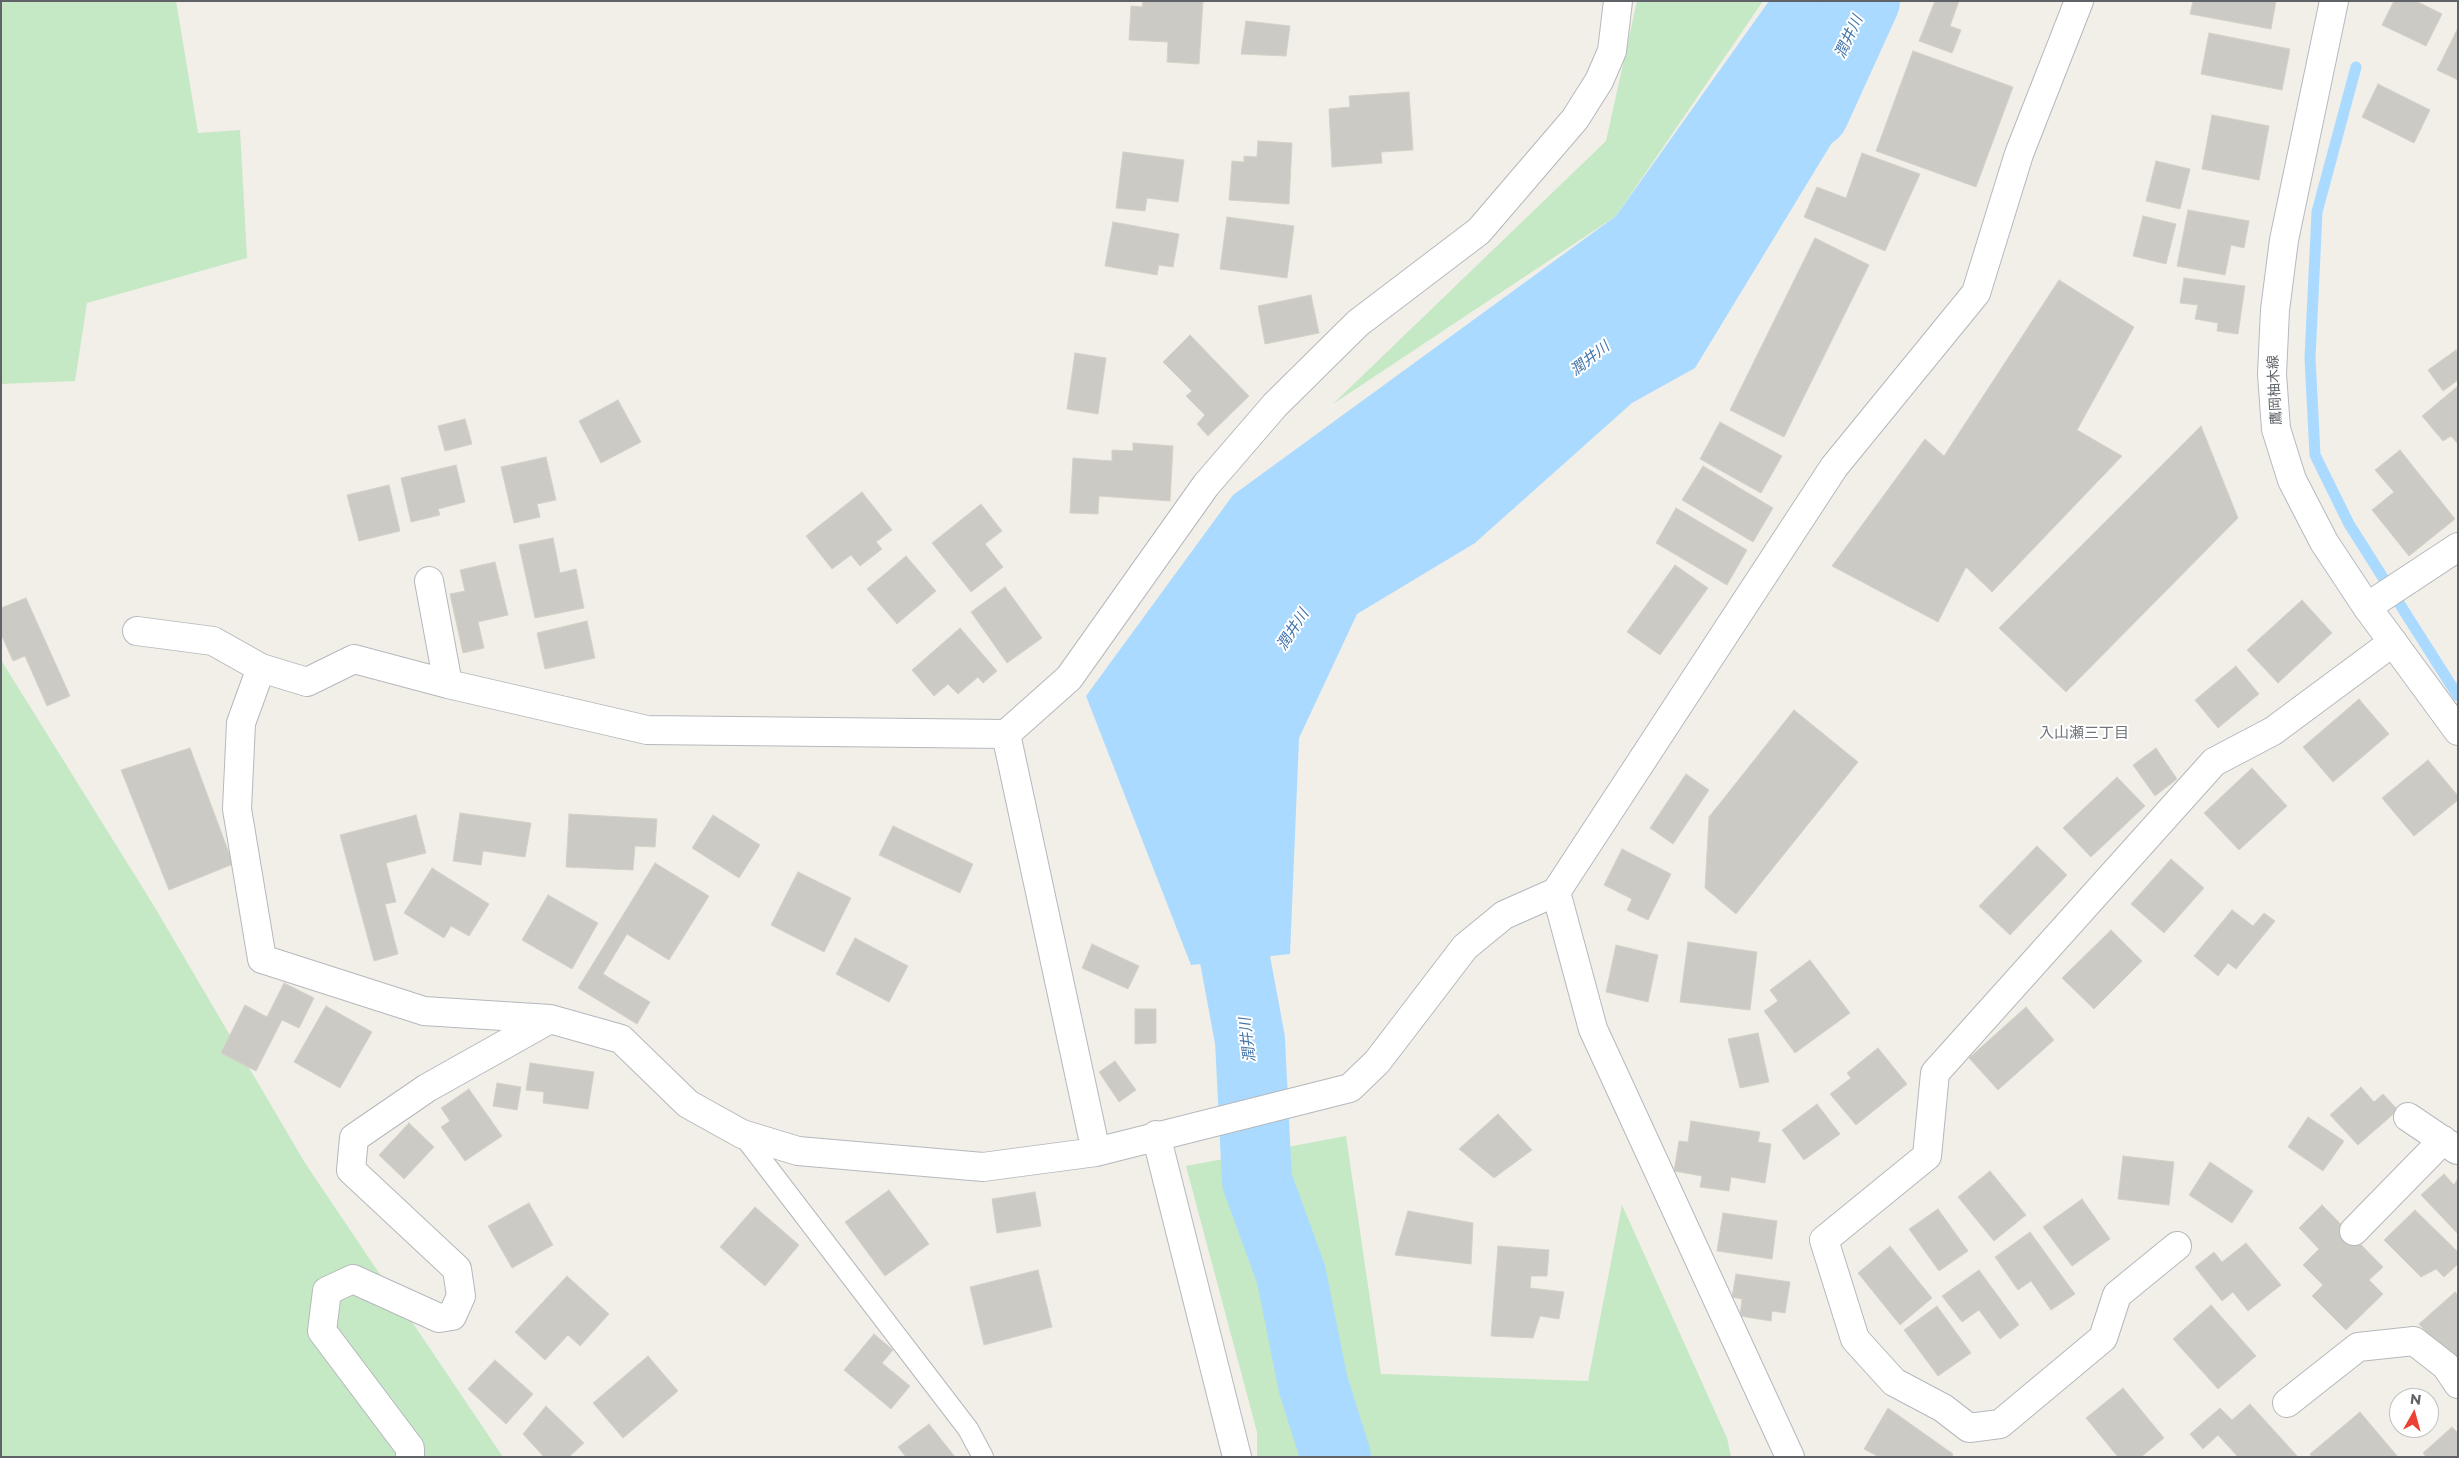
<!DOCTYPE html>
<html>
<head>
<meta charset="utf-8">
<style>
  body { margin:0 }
  #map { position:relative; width:2459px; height:1458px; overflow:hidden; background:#f1efe8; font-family:Montserrat,sans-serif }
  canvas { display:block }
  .frame { position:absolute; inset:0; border:2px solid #5f6368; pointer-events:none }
  .north { position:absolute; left:2389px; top:1388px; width:50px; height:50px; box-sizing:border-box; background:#fff; border:1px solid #bfc1c3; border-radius:50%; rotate:7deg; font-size:14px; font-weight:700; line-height:20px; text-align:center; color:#5f6368 }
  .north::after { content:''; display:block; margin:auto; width:18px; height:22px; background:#ea4335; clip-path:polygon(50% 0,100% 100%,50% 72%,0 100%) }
</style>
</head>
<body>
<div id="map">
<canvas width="2459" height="1458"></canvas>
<div class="frame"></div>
<div class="north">N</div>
</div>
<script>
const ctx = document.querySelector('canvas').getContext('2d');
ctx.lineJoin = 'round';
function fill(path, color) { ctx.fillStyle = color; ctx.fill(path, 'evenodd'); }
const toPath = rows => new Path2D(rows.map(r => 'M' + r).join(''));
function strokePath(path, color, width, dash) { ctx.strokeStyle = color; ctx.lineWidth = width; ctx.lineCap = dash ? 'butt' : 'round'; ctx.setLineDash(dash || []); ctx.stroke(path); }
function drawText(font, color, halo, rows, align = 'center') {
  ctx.font = font + ' Montserrat,"Noto Sans JP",sans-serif'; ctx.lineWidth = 4; ctx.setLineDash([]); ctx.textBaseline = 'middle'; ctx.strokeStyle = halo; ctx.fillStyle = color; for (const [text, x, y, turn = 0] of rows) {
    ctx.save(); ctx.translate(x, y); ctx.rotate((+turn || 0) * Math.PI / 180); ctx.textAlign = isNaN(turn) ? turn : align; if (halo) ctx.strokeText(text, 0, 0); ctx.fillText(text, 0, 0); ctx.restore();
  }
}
fill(toPath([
  [1,1,176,1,198,133,240,130,247,258,87,303,75,381,1,384],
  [1637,1,1763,1,1616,216,1333,404,1606,141],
  [1,660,154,906,305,1163,503,1457,1,1457],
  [1346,1136,1381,1374,1588,1381,1622,1205,1727,1438,1731,1457,1257,1457,1257,1432,1186,1166]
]), '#c5e8c5');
fill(toPath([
  [1769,1,1855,1,1853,108,1695,368,1632,403,1475,543,1357,614,1299,738,1290,954,1191,965,1086,696,1233,495,1616,216]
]), '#aadaff');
strokePath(toPath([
  [2356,67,2317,212,2310,358,2315,455,2349,524,2458,696]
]), '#aadaff', 11);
strokePath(toPath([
  [1814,113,1865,1],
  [1212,866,1232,943,1250,1040,1257,1181,1291,1274,1313,1384,1336,1457]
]), '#aadaff', 70);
const building = toPath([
  [1143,1,1203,1,1199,64,1167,62,1168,42,1129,40,1131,6,1142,7,1143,1],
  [1935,1,1959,1,1950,26,1961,30,1952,53,1919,41,1935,1],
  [2193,1,2276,1,2271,29,2190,14,2193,1],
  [2394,1,2416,1,2442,14,2426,46,2382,25,2394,1],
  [1246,21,1290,26,1286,56,1241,54,1246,21],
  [2458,28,2458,80,2437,70,2458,28],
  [2209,33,2290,49,2282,90,2201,74,2209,33],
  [1913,51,2013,87,1976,187,1876,151,1913,51],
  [2378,84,2430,110,2414,143,2362,117,2378,84],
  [1409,92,1413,150,1381,152,1382,163,1332,167,1329,109,1350,107,1349,96,1409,92],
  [2212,115,2269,126,2259,180,2202,169,2212,115],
  [1258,141,1292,143,1289,204,1229,200,1232,161,1244,162,1244,156,1257,157,1258,141],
  [1123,152,1184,160,1178,202,1147,198,1145,211,1116,208,1123,152],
  [1862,153,1920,174,1885,251,1804,217,1817,187,1846,198,1862,153],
  [2156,161,2190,169,2180,209,2146,201,2156,161],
  [2188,210,2249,221,2244,248,2231,245,2225,275,2177,266,2188,210],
  [2143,216,2176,224,2166,264,2133,256,2143,216],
  [1227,217,1294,226,1287,278,1220,269,1227,217],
  [1113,222,1179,234,1173,267,1159,265,1157,275,1105,266,1113,222],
  [1815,238,1869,265,1784,437,1730,410,1815,238],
  [2184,278,2245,286,2238,334,2217,331,2218,323,2195,319,2198,305,2180,303,2184,278],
  [2059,280,2134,327,2077,430,2122,456,1992,592,1966,567,1938,622,1832,566,1925,439,1944,456,2059,280],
  [1311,295,1319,333,1265,344,1258,306,1311,295],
  [1190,335,1249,396,1208,436,1197,424,1205,415,1186,396,1192,391,1163,362,1190,335],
  [2456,350,2458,353,2458,380,2443,391,2428,370,2456,350],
  [1075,353,1106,358,1098,414,1067,409,1075,353],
  [2458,386,2458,444,2451,436,2443,441,2422,416,2458,386],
  [618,400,641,442,601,463,579,421,618,400],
  [465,419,472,444,445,451,438,426,465,419],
  [1720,422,1782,456,1761,493,1700,459,1720,422],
  [2201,426,2238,518,2066,692,1999,628,2201,426],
  [1133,443,1173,446,1170,501,1099,496,1098,514,1070,513,1073,458,1112,461,1112,450,1133,451,1133,443],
  [2400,450,2455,519,2409,556,2372,510,2394,492,2375,470,2400,450],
  [546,457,556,500,537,504,540,517,514,523,501,467,546,457],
  [456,465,465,502,438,509,440,515,411,522,401,478,456,465],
  [1703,466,1773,508,1753,542,1682,500,1703,466],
  [389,485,400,531,359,541,347,495,389,485],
  [862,492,892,530,876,542,882,549,860,566,851,555,832,569,806,536,862,492],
  [981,504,1002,531,985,544,1003,567,971,592,932,543,981,504],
  [1676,508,1747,550,1727,585,1656,543,1676,508],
  [553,538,560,573,576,569,584,608,535,618,519,545,553,538],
  [906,556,936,591,897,624,867,589,906,556],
  [495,562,508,615,478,622,484,648,463,653,450,594,465,591,460,570,495,562],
  [1675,565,1708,588,1660,655,1627,632,1675,565],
  [1005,587,1042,638,1007,663,971,612,1005,587],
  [26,598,70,696,47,706,25,656,13,661,1,634,1,608,26,598],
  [2302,600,2332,633,2278,683,2247,650,2302,600],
  [587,621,595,658,545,669,537,633,587,621],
  [960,628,997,671,983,683,978,677,958,694,948,684,934,696,912,670,960,628],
  [2236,666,2259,694,2218,728,2195,700,2236,666],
  [2359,699,2389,734,2333,782,2303,747,2359,699],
  [1794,710,1858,762,1736,914,1705,888,1709,817,1794,710],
  [190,748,233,864,169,890,121,770,190,748],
  [2156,748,2177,779,2155,796,2133,765,2156,748],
  [2428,760,2458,796,2458,800,2414,836,2382,798,2428,760],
  [2252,768,2287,806,2239,850,2204,813,2252,768],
  [1686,774,1709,790,1673,844,1650,828,1686,774],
  [2117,777,2145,806,2091,857,2063,828,2117,777],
  [460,813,531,823,525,857,483,851,481,865,453,861,460,813],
  [569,814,657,819,655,847,635,846,633,870,566,867,569,814],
  [416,815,426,853,386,863,396,902,385,904,398,954,374,961,340,835,416,815],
  [713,815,760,845,739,878,692,848,713,815],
  [893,826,973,864,960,893,879,855,893,826],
  [2037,846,2067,875,2010,935,1979,906,2037,846],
  [1622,849,1671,874,1648,920,1627,910,1632,899,1604,885,1622,849],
  [2171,859,2204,888,2164,933,2131,904,2171,859],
  [655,863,709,896,669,960,627,934,603,974,650,1002,637,1024,578,988,655,863],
  [432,868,489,904,469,936,451,926,444,938,404,913,432,868],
  [798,872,851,898,824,952,771,925,798,872],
  [548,895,598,923,572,969,522,940,548,895],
  [2232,910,2253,926,2264,913,2275,921,2236,969,2228,963,2218,976,2194,956,2232,910],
  [2111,930,2142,961,2094,1009,2062,978,2111,930],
  [855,938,908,966,889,1002,836,974,855,938],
  [1688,942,1757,952,1750,1010,1680,1002,1688,942],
  [1092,944,1139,966,1128,989,1082,968,1092,944],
  [1616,945,1658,955,1648,1002,1606,992,1616,945],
  [1810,960,1850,1013,1795,1053,1764,1011,1778,1001,1770,990,1810,960],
  [284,983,314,998,299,1028,282,1020,256,1071,221,1053,245,1005,267,1017,284,983],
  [326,1006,372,1032,340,1088,294,1062,326,1006],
  [2026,1007,2054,1040,1998,1090,1969,1058,2026,1007],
  [1135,1009,1156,1009,1156,1043,1135,1044,1135,1009],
  [1758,1033,1769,1082,1740,1088,1728,1039,1758,1033],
  [1878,1048,1907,1084,1856,1125,1830,1094,1851,1078,1847,1073,1878,1048],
  [1115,1061,1136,1090,1119,1102,1099,1072,1115,1061],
  [530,1063,594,1072,588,1109,543,1103,544,1092,526,1090,530,1063],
  [497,1083,521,1087,517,1110,493,1106,497,1083],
  [2361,1087,2374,1102,2383,1094,2398,1110,2358,1145,2330,1115,2361,1087],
  [469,1089,502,1136,465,1161,441,1127,450,1121,441,1108,469,1089],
  [1817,1104,1840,1134,1804,1160,1782,1130,1817,1104],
  [1498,1114,1532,1150,1494,1178,1459,1149,1498,1114],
  [2308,1117,2344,1141,2323,1171,2288,1147,2308,1117],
  [1691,1121,1760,1132,1758,1142,1771,1144,1765,1183,1731,1177,1729,1191,1700,1187,1702,1176,1674,1171,1679,1141,1688,1142,1691,1121],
  [409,1123,434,1147,404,1179,379,1155,409,1123],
  [2123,1156,2174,1162,2169,1205,2118,1199,2123,1156],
  [2210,1162,2253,1191,2232,1223,2189,1195,2210,1162],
  [1990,1171,2026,1215,1994,1241,1958,1197,1990,1171],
  [2444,1174,2454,1185,2458,1178,2458,1234,2421,1195,2444,1174],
  [889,1190,929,1244,885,1276,845,1222,889,1190],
  [1035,1192,1041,1226,997,1233,992,1199,1035,1192],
  [2082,1199,2110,1239,2072,1266,2043,1227,2082,1199],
  [529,1203,553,1245,512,1268,488,1226,529,1203],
  [2322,1205,2383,1267,2369,1280,2383,1294,2346,1330,2312,1296,2323,1285,2303,1265,2319,1249,2299,1228,2322,1205],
  [755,1207,799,1245,765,1286,720,1247,755,1207],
  [1938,1209,1968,1251,1939,1271,1909,1229,1938,1209],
  [2415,1210,2458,1252,2458,1264,2444,1277,2436,1269,2421,1277,2384,1240,2415,1210],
  [1408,1211,1473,1223,1471,1264,1395,1255,1408,1211],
  [1723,1213,1777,1221,1772,1259,1717,1251,1723,1213],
  [2030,1232,2075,1294,2051,1310,2031,1281,2018,1290,1995,1257,2030,1232],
  [2246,1243,2281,1285,2248,1311,2233,1292,2222,1301,2195,1267,2214,1252,2222,1262,2246,1243],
  [1498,1246,1549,1250,1547,1276,1531,1276,1530,1288,1564,1292,1559,1319,1540,1316,1533,1338,1491,1336,1498,1246],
  [1890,1246,1932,1298,1900,1325,1858,1273,1890,1246],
  [1038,1270,1052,1327,984,1345,970,1287,1038,1270],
  [1979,1270,2019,1325,2000,1339,1979,1310,1962,1322,1942,1296,1979,1270],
  [1736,1274,1790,1282,1785,1313,1772,1311,1771,1321,1740,1316,1742,1299,1732,1297,1736,1274],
  [567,1276,609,1314,580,1346,568,1335,545,1360,515,1332,567,1276],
  [2455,1292,2458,1295,2458,1368,2419,1324,2455,1292],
  [2211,1305,2256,1356,2218,1389,2173,1339,2211,1305],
  [1937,1306,1971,1353,1938,1376,1904,1330,1937,1306],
  [874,1334,893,1350,882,1363,910,1386,891,1409,844,1370,874,1334],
  [648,1356,678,1391,623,1438,593,1403,648,1356],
  [495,1360,533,1394,506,1424,468,1389,495,1360],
  [2123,1388,2164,1438,2141,1457,2118,1457,2086,1418,2123,1388],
  [2250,1404,2298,1457,2238,1457,2218,1435,2203,1449,2190,1434,2220,1408,2232,1420,2250,1404],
  [546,1406,584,1443,569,1457,544,1457,523,1434,546,1406],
  [1888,1408,1953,1454,1952,1457,1879,1457,1864,1449,1888,1408],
  [2360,1412,2398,1457,2312,1457,2310,1454,2360,1412],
  [929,1424,955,1457,906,1457,898,1447,929,1424],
  [2452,1427,2458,1433,2458,1457,2426,1457,2423,1453,2452,1427]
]);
fill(building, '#cccac5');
strokePath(building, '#d6d1c6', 1);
const service = toPath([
  [742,1134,968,1429,983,1457]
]);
const minor = toPath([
  [429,581,448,684,647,730,1006,734,1096,1152],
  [2367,607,2458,547],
  [137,631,213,641,261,668,307,682,354,659,448,684],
  [261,668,241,723,237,809,262,959,424,1011,550,1019],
  [1006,734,1069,678,1206,485,1275,405,1358,323,1479,231,1575,119,1599,81,1612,51,1618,1],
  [1556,892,1593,1029,1790,1457],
  [2408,1117,2457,1150],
  [1156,1135,1237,1457],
  [2354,1231,2443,1140],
  [2177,1246,2117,1295,2103,1338,2000,1424,1969,1428,1943,1408,1894,1382,1855,1339,1824,1240,1927,1156,1935,1073,2214,762,2273,731,2393,642],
  [2287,1403,2358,1347,2414,1341,2446,1366,2458,1384],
  [410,1457,410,1448,322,1331,327,1291,353,1279,439,1318,452,1316,461,1296,457,1269,351,1170,354,1138,427,1088,550,1019,621,1039,688,1104,742,1134,798,1151,983,1167,1096,1152,1350,1088,1377,1062,1465,947,1504,915,1556,892,1834,467,1976,293,2019,154,2079,1]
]);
const secondary = toPath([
  [2334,1,2284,240,2275,310,2272,374,2276,429,2292,480,2324,542,2367,607,2458,731]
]);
strokePath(service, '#b5b8bc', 22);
strokePath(minor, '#b5b8bc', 30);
strokePath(secondary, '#b6babf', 30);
strokePath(service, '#fff', 20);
strokePath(minor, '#fff', 28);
strokePath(secondary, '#fff', 28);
drawText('14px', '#5f6368', '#fff', [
  ["鷹岡柚木線",2275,390,-93]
]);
drawText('italic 15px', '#4174aa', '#fff', [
  ["潤井川",1849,37,-65],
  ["潤井川",1590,359,-38],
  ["潤井川",1293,630,-57],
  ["潤井川",1248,1040,-97]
]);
drawText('15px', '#70757a', '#fff', [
  ["入山瀬三丁目",2084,734]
]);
</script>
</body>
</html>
